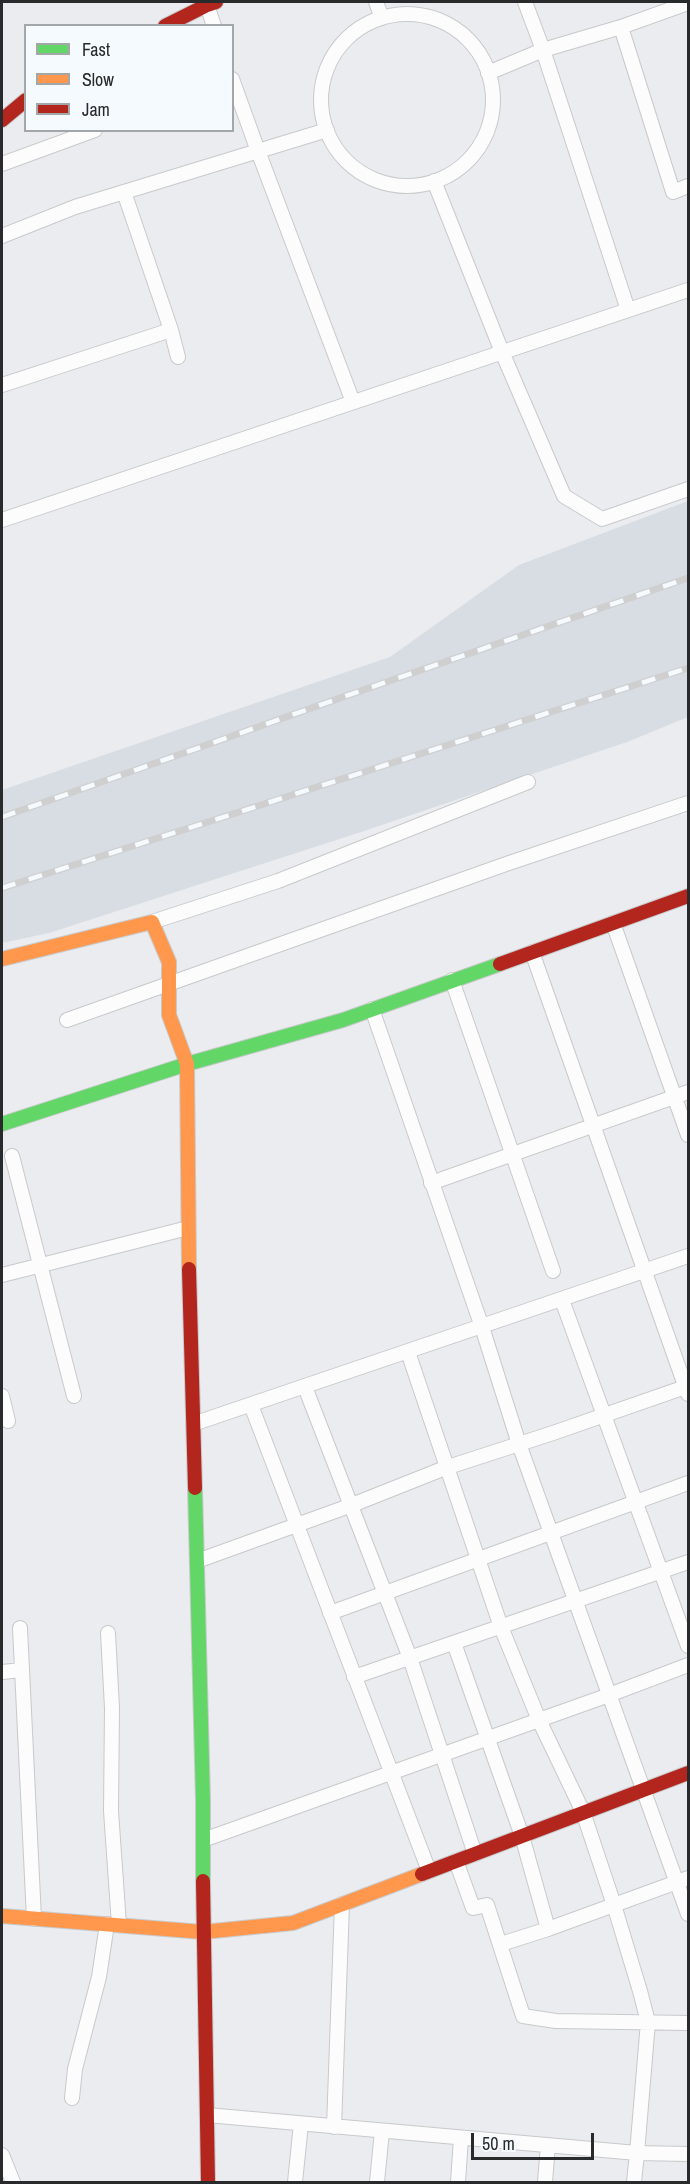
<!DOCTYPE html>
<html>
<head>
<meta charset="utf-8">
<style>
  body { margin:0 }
  #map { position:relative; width:690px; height:2184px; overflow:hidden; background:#eaecef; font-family:"Archivo Narrow",sans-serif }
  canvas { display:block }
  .frame { position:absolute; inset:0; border:3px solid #282a2c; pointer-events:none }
  .legend { position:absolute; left:24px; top:24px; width:210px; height:108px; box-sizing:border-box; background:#f5fafe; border:2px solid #a3a7aa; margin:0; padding:8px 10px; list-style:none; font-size:18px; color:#282a2c }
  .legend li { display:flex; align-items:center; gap:12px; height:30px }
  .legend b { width:30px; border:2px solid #a3a7aa }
  .scale { position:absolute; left:471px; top:2133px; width:123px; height:27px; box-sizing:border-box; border:3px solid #282a2c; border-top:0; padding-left:8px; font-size:18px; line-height:21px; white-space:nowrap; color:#282a2c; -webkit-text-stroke:4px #f5fafe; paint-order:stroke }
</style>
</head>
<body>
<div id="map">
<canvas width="690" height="2184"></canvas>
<div class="frame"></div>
<ul class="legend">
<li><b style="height:8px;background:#63d668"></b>Fast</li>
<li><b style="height:8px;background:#ff974d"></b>Slow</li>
<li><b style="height:8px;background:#b3261e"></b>Jam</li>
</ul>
<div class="scale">50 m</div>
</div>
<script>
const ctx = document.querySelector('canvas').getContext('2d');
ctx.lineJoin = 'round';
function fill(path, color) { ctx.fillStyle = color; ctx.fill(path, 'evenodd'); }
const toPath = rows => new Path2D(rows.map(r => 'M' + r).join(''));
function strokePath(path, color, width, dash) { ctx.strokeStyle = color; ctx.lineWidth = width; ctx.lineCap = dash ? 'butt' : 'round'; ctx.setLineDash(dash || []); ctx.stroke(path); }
fill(toPath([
  [688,501,688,717,627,742,358,833,49,933,2,943,2,790,390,657,519,565]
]), '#d7dde3');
const street = toPath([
  [376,2,382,18],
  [525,2,543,50,628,310],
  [207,5,214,26],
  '321 100a86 86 0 1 1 172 0a86 86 0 1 1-172 0Z',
  [621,27,673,192,688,186],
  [488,73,543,50,621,27,688,3],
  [232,79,258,151,353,402],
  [2,164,95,130],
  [434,181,502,352,564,496,602,519,688,489],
  [124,192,171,330,178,357],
  [2,236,75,207,327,130],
  [2,385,171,330],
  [2,520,688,290],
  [152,922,278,881,528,782],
  [613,923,688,1135],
  [532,952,688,1394],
  [452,980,553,1271],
  [372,1009,482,1327,519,1444,688,1914],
  [67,1020,509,863,688,803],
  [12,1156,74,1396],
  [431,1183,688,1092],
  [2,1275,188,1228],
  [562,1300,688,1646],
  [305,1387,410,1658,475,1854],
  [2,1396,8,1421],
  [251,1405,429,1871],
  [193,1424,688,1256],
  [197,1561,352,1505,445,1468,553,1433,688,1386],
  [330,1613,688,1483],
  [20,1628,34,1919],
  [108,1633,112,1708,111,1811,119,1925],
  [454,1643,522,1836,548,1929],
  [2,1672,22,1670],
  [354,1677,688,1562],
  [203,1840,609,1695,688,1665],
  [456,1861,473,1908,487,1905,523,2016,556,2021,688,2023],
  [501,1944,548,1929,688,1878],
  [72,2098,75,2069,99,1977,107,1924],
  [207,2115,637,2153,648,2022,640,1991,614,1905,583,1812,539,1720,501,1627,408,1352],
  [334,2127,342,1904],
  [2,2155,13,2182],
  [295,2182,301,2124],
  [377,2182,382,2131],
  [458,2182,461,2138],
  [545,2182,548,2145],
  [634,2182,637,2153,688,2154]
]);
const fast = toPath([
  [2,1124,187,1064,343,1020,500,964],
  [195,1488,203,1801,203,1881]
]);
const slow = toPath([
  [2,959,152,922,169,962,169,1015,187,1064,189,1269],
  [2,1916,203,1932,293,1923,422,1874]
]);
const jam = toPath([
  [205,2,207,5,216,2],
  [165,26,207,5],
  [2,120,26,100],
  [500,964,688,896],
  [189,1269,195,1488],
  [422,1874,688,1773],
  [203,1881,208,2182]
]);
strokePath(street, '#c8c9cb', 16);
strokePath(fast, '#c8c9cb', 16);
strokePath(slow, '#c8c9cb', 16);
strokePath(jam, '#c8c9cb', 16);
strokePath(street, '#fcfcfd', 14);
strokePath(fast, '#63d668', 14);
strokePath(slow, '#ff974d', 14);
strokePath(jam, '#b3261e', 14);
const rail = toPath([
  [2,817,340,698,688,578],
  [2,888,688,668]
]);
strokePath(rail, '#cfcfd0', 7);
strokePath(rail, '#f5fafe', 4.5, [14]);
</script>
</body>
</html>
